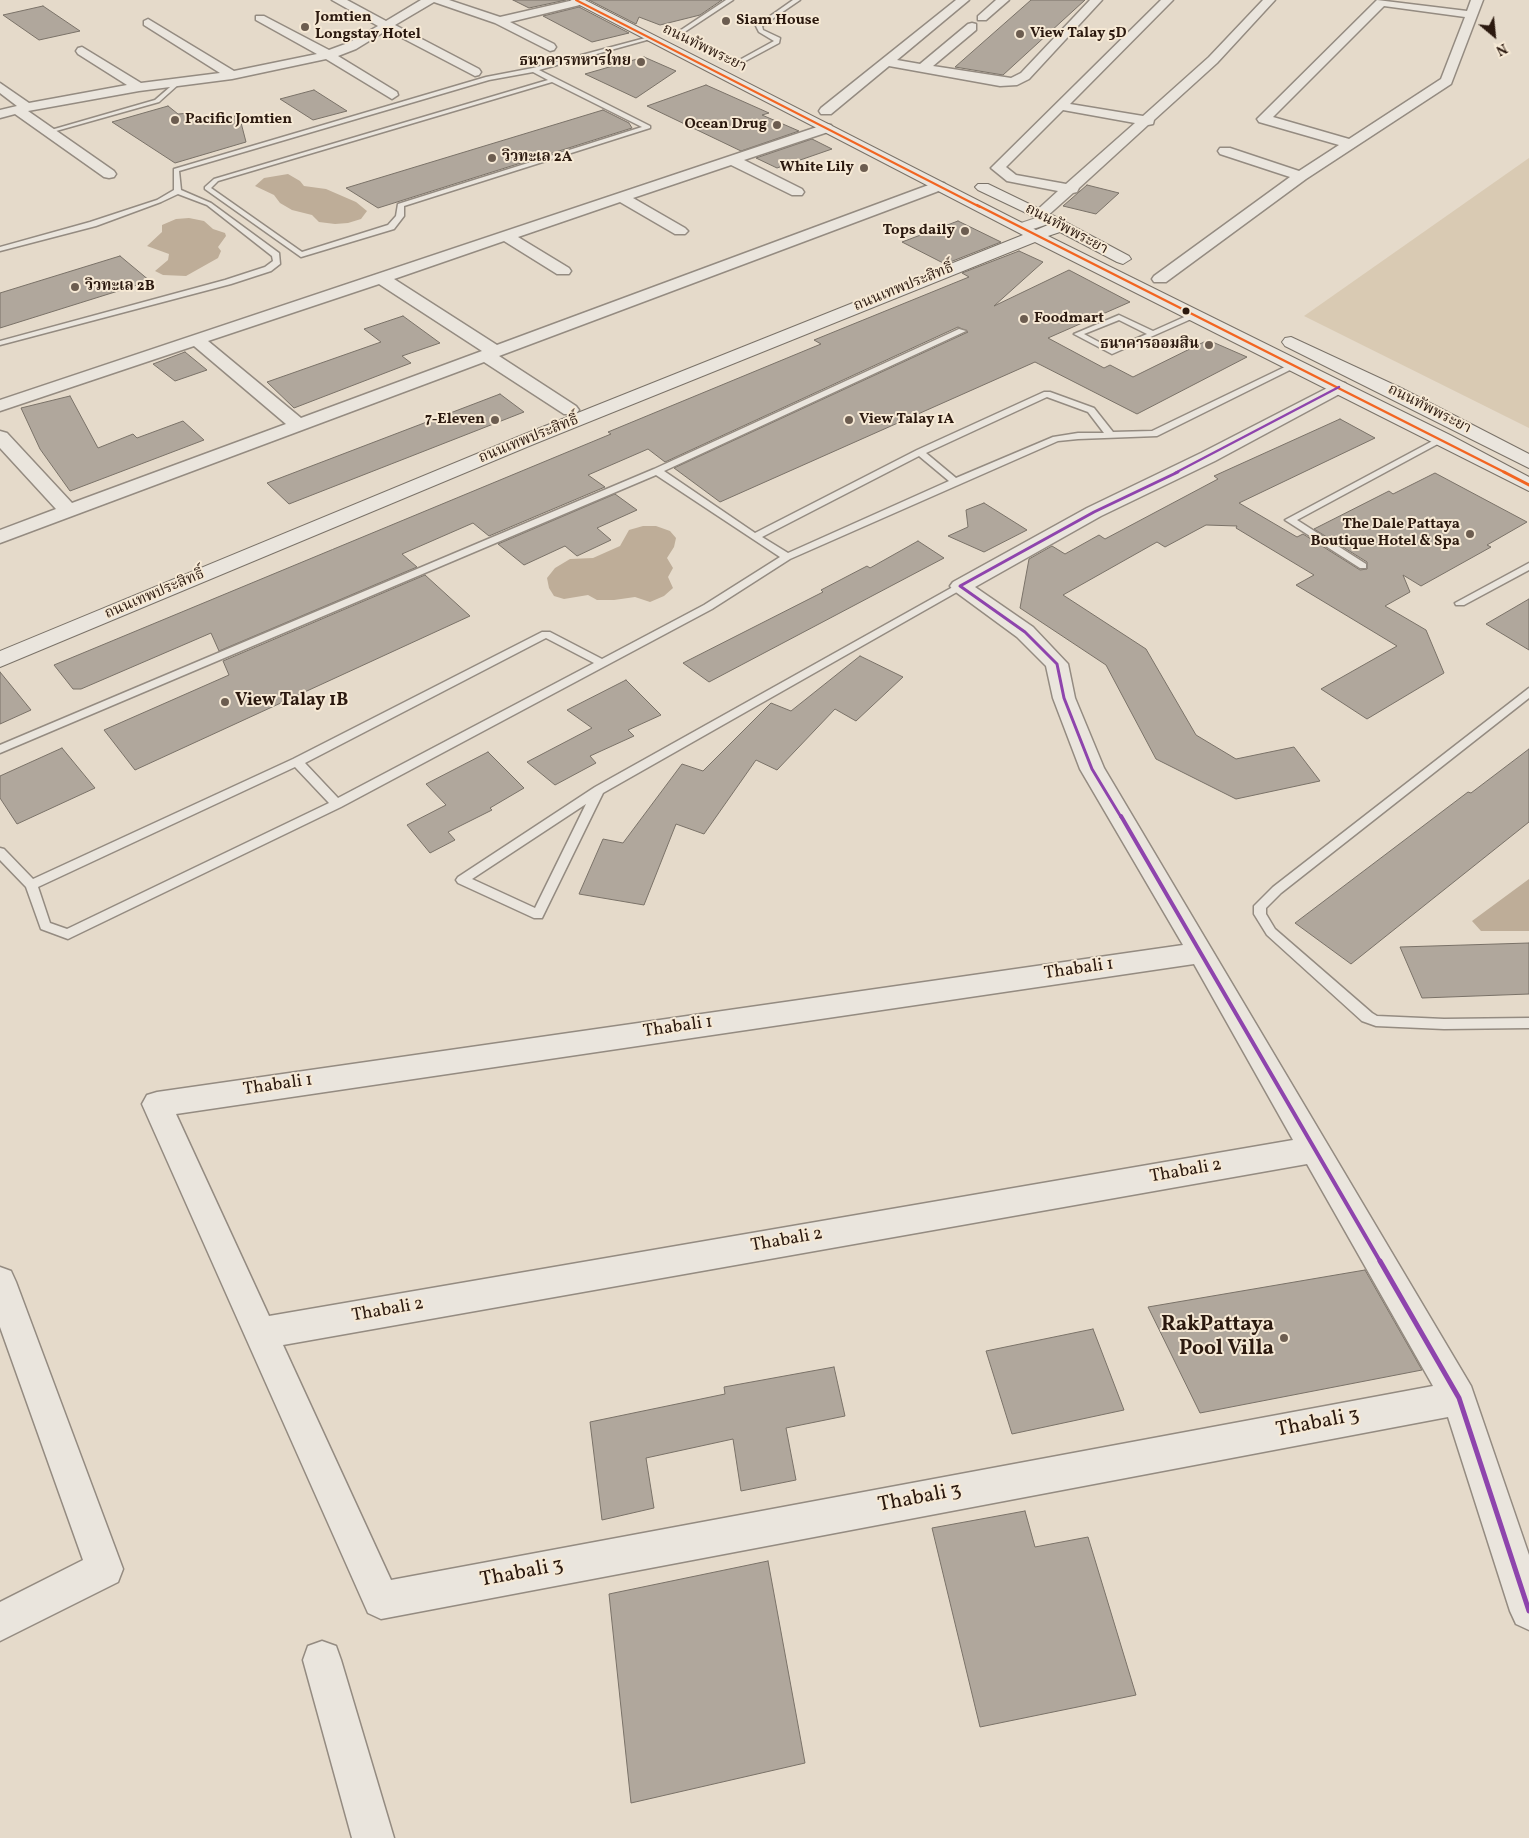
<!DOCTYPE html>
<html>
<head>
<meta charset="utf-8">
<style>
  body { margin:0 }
  #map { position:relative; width:1529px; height:1838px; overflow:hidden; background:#e5daca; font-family:Vollkorn,serif }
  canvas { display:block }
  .north { position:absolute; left:1469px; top:10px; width:50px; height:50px; -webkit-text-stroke:4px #f6e9d5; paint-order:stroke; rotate:152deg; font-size:14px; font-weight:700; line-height:20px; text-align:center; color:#2b190f }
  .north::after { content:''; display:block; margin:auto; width:18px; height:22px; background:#2b190f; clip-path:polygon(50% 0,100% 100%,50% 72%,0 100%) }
</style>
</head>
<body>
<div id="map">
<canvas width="1529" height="1838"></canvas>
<div class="north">N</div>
</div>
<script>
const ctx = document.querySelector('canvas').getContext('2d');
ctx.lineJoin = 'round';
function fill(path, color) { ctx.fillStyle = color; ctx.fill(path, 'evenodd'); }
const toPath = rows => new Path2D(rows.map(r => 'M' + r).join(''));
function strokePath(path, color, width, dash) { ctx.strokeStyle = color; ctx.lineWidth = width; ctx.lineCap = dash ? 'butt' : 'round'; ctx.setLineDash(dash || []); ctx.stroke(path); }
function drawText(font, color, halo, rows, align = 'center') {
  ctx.font = font + ' Vollkorn,"Noto Serif Thai",serif'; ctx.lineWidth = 4; ctx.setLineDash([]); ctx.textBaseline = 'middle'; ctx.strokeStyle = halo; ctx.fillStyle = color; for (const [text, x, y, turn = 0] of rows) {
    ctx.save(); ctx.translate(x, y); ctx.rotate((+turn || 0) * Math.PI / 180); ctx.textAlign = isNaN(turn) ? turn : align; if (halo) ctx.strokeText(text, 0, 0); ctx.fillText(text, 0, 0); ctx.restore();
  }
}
fill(toPath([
  [1529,158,1529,428,1304,316]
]), '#d9cab3');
fill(toPath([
  [288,174,300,181,304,186,326,189,356,202,367,211,361,219,348,223,335,224,319,222,312,215,292,210,280,203,274,195,255,186,264,178],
  [189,218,204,221,213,229,225,233,226,236,218,247,221,251,218,258,186,276,163,275,155,271,168,260,169,254,147,246,162,232,162,225,176,219],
  [643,526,656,526,670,531,676,538,674,547,667,558,673,568,668,577,673,588,664,596,650,602,635,597,614,600,597,600,588,595,564,599,554,596,549,588,547,578,555,568,570,559,593,558,620,546,629,530],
  [1529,879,1529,931,1481,931,1472,921]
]), '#bead98');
const building = toPath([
  [513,0,566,0,529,8,513,0],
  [589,0,722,0,700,15,660,25,639,17,636,24,589,0],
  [1031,0,1085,0,1003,75,955,67,1031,0],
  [43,6,80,31,39,40,3,15,43,6],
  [579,7,629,33,592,42,543,16,579,7],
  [644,57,676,71,636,98,585,74,644,57],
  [706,85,769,113,762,115,799,131,741,151,647,106,706,85],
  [314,90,347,111,313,120,280,99,314,90],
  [168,106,178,114,191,113,208,123,239,115,246,142,175,163,112,122,168,106],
  [603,110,629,123,632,128,378,208,346,188,603,110],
  [812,139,832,149,777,168,756,158,812,139],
  [1087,185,1119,193,1096,214,1063,206,1087,185],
  [958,221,1001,242,945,264,902,242,958,221],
  [1019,251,1043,262,994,306,1069,270,1130,302,1048,338,1104,368,1110,365,1133,377,1208,340,1247,357,1137,414,1035,362,720,502,674,468,968,332,958,327,665,462,648,449,588,475,605,487,489,536,473,523,402,554,417,567,219,651,211,633,81,689,73,689,54,665,611,434,608,432,821,344,814,340,969,277,962,273,1019,251],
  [120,256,150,281,0,328,0,293,120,256],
  [403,316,440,343,402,356,411,363,294,408,267,382,381,342,364,329,403,316],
  [185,352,207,370,175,381,153,364,185,352],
  [500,394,524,412,289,504,267,483,500,394],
  [70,396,98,448,133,434,137,438,183,421,204,440,70,491,40,449,21,408,70,396],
  [1340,419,1375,438,1239,503,1297,537,1303,534,1360,570,1367,569,1367,562,1314,529,1389,491,1393,494,1435,473,1527,522,1487,545,1491,547,1421,586,1403,575,1410,592,1385,606,1426,630,1444,673,1367,719,1321,689,1397,646,1296,585,1314,575,1236,528,1237,526,1206,525,1165,547,1157,542,1063,595,1146,649,1196,735,1236,759,1294,747,1320,781,1236,799,1156,759,1106,665,1020,608,1029,559,1052,546,1065,554,1099,535,1105,539,1218,479,1214,476,1340,419],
  [615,494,637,510,597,528,611,540,577,556,565,546,524,565,498,544,615,494],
  [984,503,1027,530,984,552,948,536,968,527,966,510,984,503],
  [918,541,944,558,709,682,683,663,823,592,821,590,867,566,870,568,918,541],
  [425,575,470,616,135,770,104,730,229,675,223,661,425,575],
  [1529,599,1529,650,1486,624,1529,599],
  [860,656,903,677,856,721,835,709,777,770,756,760,704,834,676,824,644,905,579,894,603,839,623,843,682,764,703,771,771,703,791,711,860,656],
  [0,672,31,710,0,724,0,672],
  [626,680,661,715,628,730,634,736,590,756,596,763,555,785,527,762,592,728,567,710,626,680],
  [62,748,95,788,17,824,0,798,0,776,62,748],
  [1529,749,1529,822,1351,964,1295,923,1468,792,1471,793,1529,749],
  [488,752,524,788,490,808,492,810,448,832,455,840,430,853,407,825,446,805,426,784,488,752],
  [1529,943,1529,994,1422,998,1400,947,1529,943],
  [1365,1270,1422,1370,1200,1413,1148,1307,1365,1270],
  [1093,1329,1124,1410,1012,1434,986,1351,1093,1329],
  [834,1367,845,1416,786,1428,796,1480,741,1491,733,1439,646,1458,654,1508,602,1520,590,1422,725,1394,724,1387,834,1367],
  [1025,1511,1035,1547,1088,1537,1136,1695,980,1727,932,1528,1025,1511],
  [768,1561,805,1763,631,1803,609,1594,768,1561]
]);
fill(building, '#b0a79c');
strokePath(building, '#7a7268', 1);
const service = toPath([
  [726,0,733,0,677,37,672,36,726,0],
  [793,0,800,0,762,26,763,30,780,38,779,43,738,65,734,65,734,63,774,41,759,32,756,26,793,0],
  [649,37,654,38,539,70,650,126,650,128,404,206,404,216,394,229,301,257,205,189,205,187,214,179,548,80,533,72,489,80,179,171,181,190,211,203,279,253,280,264,271,271,231,284,0,345,0,341,225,280,265,267,273,261,272,256,207,205,178,194,161,202,96,226,0,251,0,247,90,222,157,200,174,190,174,169,486,77,533,68,649,37],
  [552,82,642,127,398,204,396,216,388,225,302,252,211,188,218,181,552,82],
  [177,81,179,84,159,102,49,133,44,132,155,100,177,81],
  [1191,314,1198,316,1112,354,1074,334,1119,315,1153,331,1191,314],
  [1119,320,1147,334,1112,349,1084,334,1119,320],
  [959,329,966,331,664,471,755,533,917,450,1044,392,1050,392,1094,408,1113,432,1152,431,1293,363,1300,365,1157,436,1078,439,1058,441,790,559,712,609,341,807,72,937,68,939,41,929,26,887,0,860,0,848,4,849,33,879,293,759,542,632,550,632,602,659,704,605,780,557,656,475,0,753,0,745,654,469,959,329],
  [1047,397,1088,412,1104,433,1078,433,1053,437,956,478,926,453,1047,397],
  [919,456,949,481,788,553,762,537,919,456],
  [546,638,594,663,338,798,305,763,546,638],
  [295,767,329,803,67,929,50,923,38,887,295,767],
  [1440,437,1447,439,1297,520,1366,564,1366,568,1360,568,1285,520,1440,437],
  [1529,563,1529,570,1464,605,1456,605,1455,603,1529,563],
  [960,583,965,586,964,588,603,793,542,918,534,918,458,883,456,880,458,877,595,787,960,583],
  [586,804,535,908,472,879,586,804],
  [1529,688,1529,698,1281,893,1266,908,1266,914,1275,929,1372,1013,1377,1016,1444,1019,1529,1018,1529,1028,1444,1029,1376,1026,1362,1021,1267,935,1254,914,1254,906,1273,887,1529,688]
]);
const minor = toPath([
  [332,0,347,0,386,21,421,0,449,0,500,17,574,0,586,2,584,4,510,22,554,44,556,47,554,50,550,51,495,23,434,2,395,25,479,69,481,72,479,75,475,76,387,30,356,49,338,56,397,92,398,95,392,99,326,59,232,79,139,91,28,111,114,171,116,174,114,177,109,178,104,177,15,114,0,118,0,110,17,106,0,93,0,83,29,103,127,85,78,54,76,51,78,48,82,47,141,83,220,73,144,25,144,21,148,19,234,71,317,54,256,20,256,16,264,16,329,50,348,43,378,26,332,0],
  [956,0,969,0,897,60,920,64,968,24,972,23,976,24,976,30,933,66,1011,78,1021,73,1090,0,1102,0,1029,79,1017,85,1000,86,889,66,831,114,821,114,819,111,821,108,956,0],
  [996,0,1009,0,986,20,978,20,978,16,996,0],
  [1161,0,1173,0,1070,104,1143,116,1209,57,1263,0,1275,0,1217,63,1154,120,1153,124,1148,125,1079,188,1077,192,1073,193,1045,218,1035,218,1033,215,1035,212,1058,191,1007,181,991,168,1161,0],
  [1063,110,1135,123,1066,184,1016,175,1006,167,1063,110],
  [1377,0,1467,11,1471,0,1483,0,1451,84,1306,179,1166,282,1154,282,1152,279,1154,276,1290,177,1220,154,1218,151,1220,148,1230,148,1299,171,1339,145,1259,122,1257,119,1377,0],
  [1384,6,1465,17,1441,79,1349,139,1273,117,1384,6],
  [826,124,831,125,833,128,831,131,744,160,802,189,804,192,802,195,792,195,731,165,633,198,685,228,688,231,685,234,675,234,620,202,518,237,569,268,571,271,569,274,557,274,504,241,394,279,497,345,934,183,944,183,946,186,944,189,499,356,576,406,579,410,576,414,564,414,484,362,0,543,0,530,56,509,0,448,0,431,7,433,72,503,286,424,194,346,0,411,0,400,826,124],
  [379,284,482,351,301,418,208,341,379,284],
  [1339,382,1345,383,1348,387,1345,391,1215,461,1101,516,975,587,1033,627,1068,664,1075,698,1104,768,1471,1386,1529,1555,1529,1630,1516,1624,1510,1611,1448,1417,381,1619,368,1613,142,1104,147,1095,157,1092,1183,945,1080,769,1053,698,1046,666,1017,637,953,590,950,586,953,582,1087,508,1201,453,1339,382],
  [1194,964,1293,1140,269,1316,176,1114,1194,964],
  [1307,1164,1433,1386,391,1580,283,1345,1307,1164],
  [0,1267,11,1271,16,1282,123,1569,118,1582,0,1641,0,1602,83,1560,0,1327,0,1267],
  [322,1641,336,1646,341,1660,394,1838,352,1838,303,1660,308,1646,322,1641]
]);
const tertiary = toPath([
  [1048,214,1056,219,1054,222,1021,233,1013,228,1015,225,1048,214]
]);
const secondary = toPath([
  [570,0,585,0,1036,230,1048,225,1041,220,978,190,975,187,978,184,988,184,1054,216,1129,256,1131,259,1123,264,1117,262,1060,232,1048,236,1450,435,1529,477,1529,491,1035,242,534,444,0,667,0,651,520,436,1023,235,570,0],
  [1291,337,1401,388,1529,454,1529,468,1285,346,1282,342,1285,338,1291,337]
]);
strokePath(service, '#948b81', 3);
strokePath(minor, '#948b81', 3);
strokePath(tertiary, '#948b81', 2);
strokePath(secondary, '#7a7268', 2);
fill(service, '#eae5dd');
fill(minor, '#eae5dd');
fill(tertiary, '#eae5dd');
fill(secondary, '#eae5dd');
strokePath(toPath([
  [576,0,980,207]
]), '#f26522', 2);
strokePath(toPath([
  [977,205,1506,473]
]), '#f26522', 2.5);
strokePath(toPath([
  [1504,472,1529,485]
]), '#f26522', 3);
strokePath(toPath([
  [1175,473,1339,387]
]), '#8e44ad', 2.5);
strokePath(toPath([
  [1121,817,1092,769,1064,698,1057,664,1025,632,960,586,1094,512,1178,472]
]), '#8e44ad', 3);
strokePath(toPath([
  [1121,816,1381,1263]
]), '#8e44ad', 4);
strokePath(toPath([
  [1380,1261,1459,1398,1529,1611]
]), '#8e44ad', 5);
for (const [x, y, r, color] of [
  [726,21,5,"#6c5d50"],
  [305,27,5,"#6c5d50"],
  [1020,34,5,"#6c5d50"],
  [641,62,5,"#6c5d50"],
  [175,120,5,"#6c5d50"],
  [777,125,5,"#6c5d50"],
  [492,158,5,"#6c5d50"],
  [864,168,5,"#6c5d50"],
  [965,231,5,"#6c5d50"],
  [75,287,5,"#6c5d50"],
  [1186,311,4.5,"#2b190f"],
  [1024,319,5,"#6c5d50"],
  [1209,345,5,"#6c5d50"],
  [495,420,5,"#6c5d50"],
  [849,420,5,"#6c5d50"],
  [1470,534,5,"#6c5d50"],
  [225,702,5,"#6c5d50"],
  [1284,1338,5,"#6c5d50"]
]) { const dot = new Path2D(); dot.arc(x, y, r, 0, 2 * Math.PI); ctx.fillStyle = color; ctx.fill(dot); strokePath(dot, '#f6e9d5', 2); }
drawText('bold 15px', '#2b190f', '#f6e9d5', [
  ["Jomtien",315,18],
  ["Longstay Hotel",315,35],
  ["Siam House",736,21],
  ["View Talay 5D",1030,34],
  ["ธนาคารทหารไทย",631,62,"right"],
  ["Pacific Jomtien",185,120],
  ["Ocean Drug",767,125,"right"],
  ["วิวทะเล 2A",502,158],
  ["White Lily",854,168,"right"],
  ["Tops daily",955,231,"right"],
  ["วิวทะเล 2B",85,287],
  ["Foodmart",1034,319],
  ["ธนาคารออมสิน",1199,345,"right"],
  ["7-Eleven",485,420,"right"],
  ["View Talay 1A",859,420],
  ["The Dale Pattaya",1460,525,"right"],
  ["Boutique Hotel & Spa",1460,542,"right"]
], 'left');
drawText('15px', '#2b190f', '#f6e9d5', [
  ["ถนนทัพพระยา",704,49,26],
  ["ถนนทัพพระยา",1066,230,28],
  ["ถนนเทพประสิทธิ์",904,288,-22],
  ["ถนนทัพพระยา",1429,410,27],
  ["ถนนเทพประสิทธิ์",529,440,-22],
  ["ถนนเทพประสิทธิ์",155,595,-23]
]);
drawText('bold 18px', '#2b190f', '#f6e9d5', [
  ["View Talay 1B",235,702]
], 'left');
drawText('18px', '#2b190f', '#f6e9d5', [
  ["Thabali 1",1079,970,-8],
  ["Thabali 1",678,1028,-8],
  ["Thabali 1",278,1086,-8],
  ["Thabali 2",1186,1172,-10],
  ["Thabali 2",787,1241,-10],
  ["Thabali 2",388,1311,-10]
]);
drawText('bold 21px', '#2b190f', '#f6e9d5', [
  ["RakPattaya",1274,1326],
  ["Pool Villa",1274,1350]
], 'right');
drawText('21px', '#2b190f', '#f6e9d5', [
  ["Thabali 3",1318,1424,-11],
  ["Thabali 3",920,1499,-11],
  ["Thabali 3",522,1574,-11]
]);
</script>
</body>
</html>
